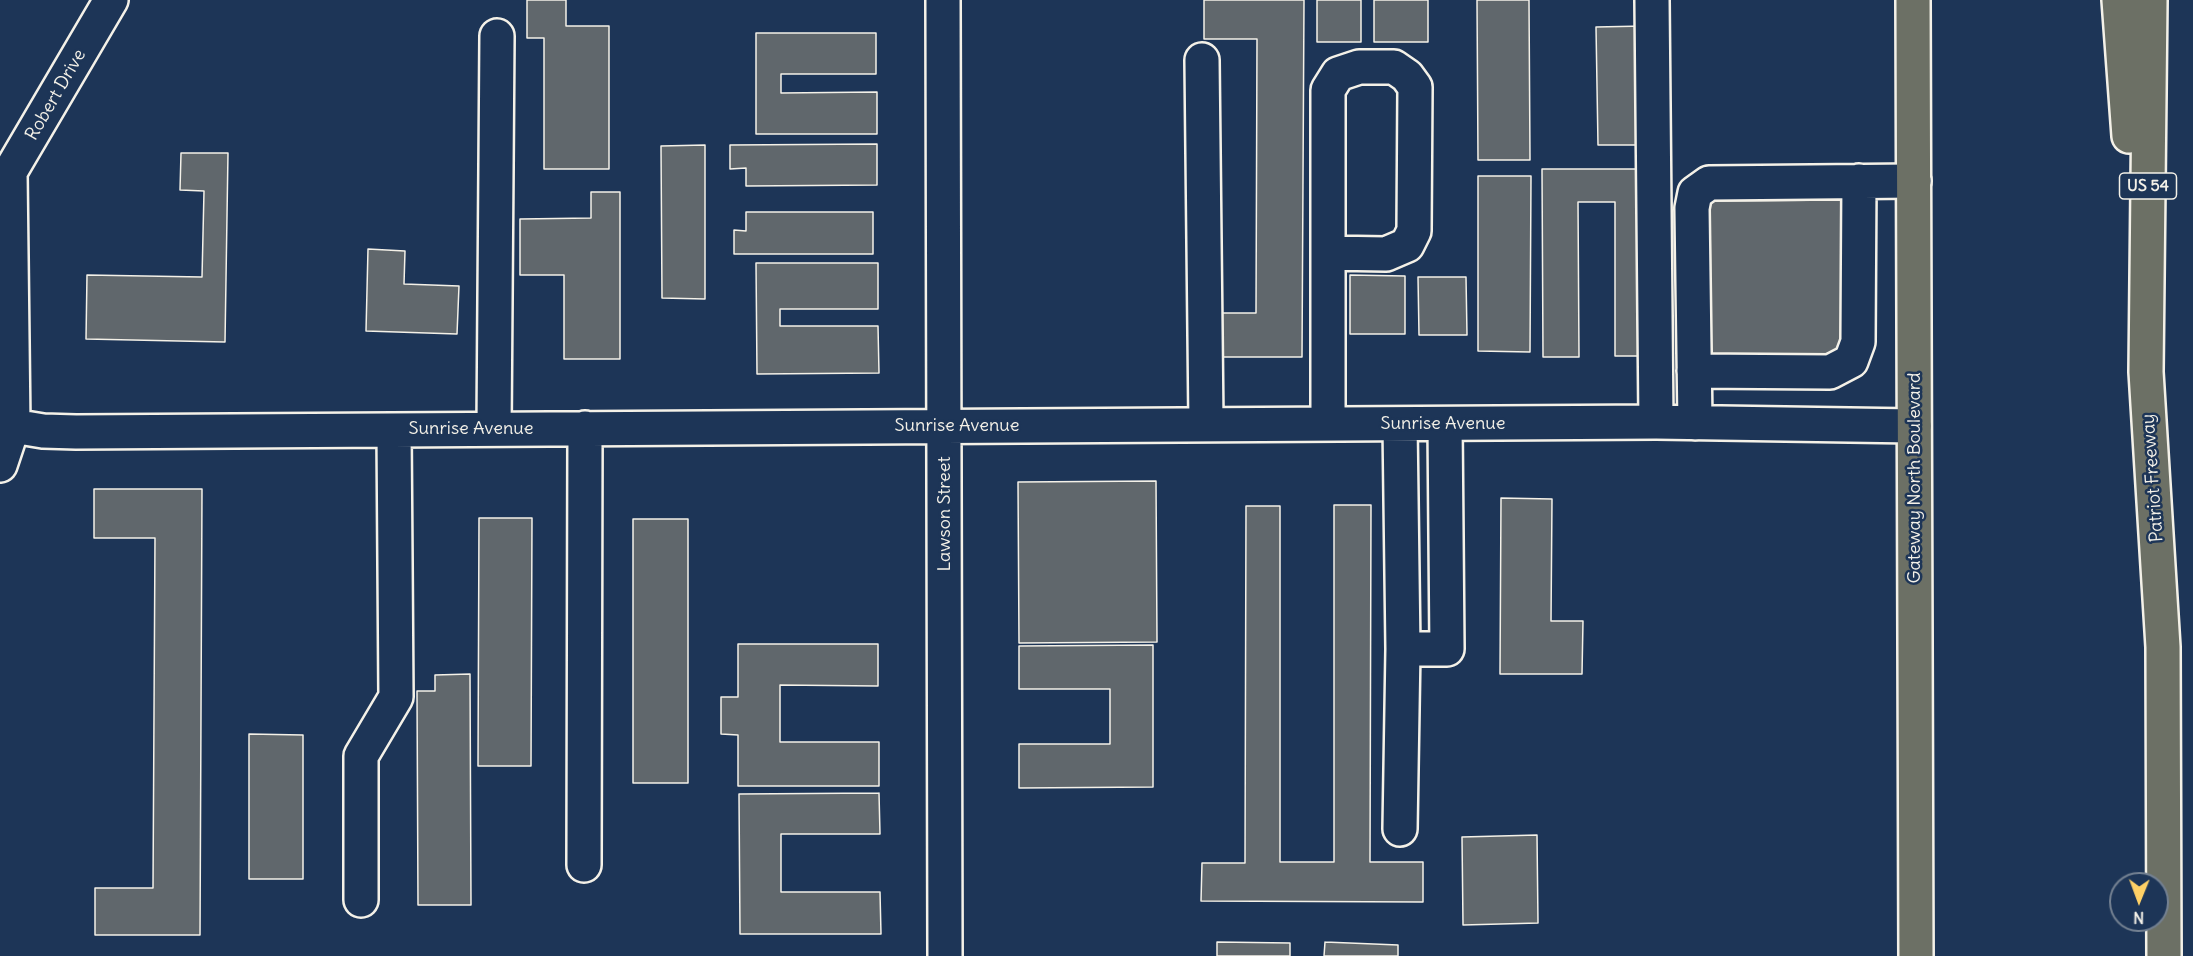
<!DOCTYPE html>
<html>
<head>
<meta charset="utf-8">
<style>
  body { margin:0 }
  #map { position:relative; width:2193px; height:956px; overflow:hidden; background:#1d3557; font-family:Delius,sans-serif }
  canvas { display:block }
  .north { position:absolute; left:2109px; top:872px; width:60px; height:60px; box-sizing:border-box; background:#1d3557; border:2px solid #738091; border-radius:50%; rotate:181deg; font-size:16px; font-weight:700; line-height:24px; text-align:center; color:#f4f1e8 }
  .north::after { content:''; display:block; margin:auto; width:21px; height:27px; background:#ffd166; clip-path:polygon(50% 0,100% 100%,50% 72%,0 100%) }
</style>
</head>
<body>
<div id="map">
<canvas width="2193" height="956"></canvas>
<div class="north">N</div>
</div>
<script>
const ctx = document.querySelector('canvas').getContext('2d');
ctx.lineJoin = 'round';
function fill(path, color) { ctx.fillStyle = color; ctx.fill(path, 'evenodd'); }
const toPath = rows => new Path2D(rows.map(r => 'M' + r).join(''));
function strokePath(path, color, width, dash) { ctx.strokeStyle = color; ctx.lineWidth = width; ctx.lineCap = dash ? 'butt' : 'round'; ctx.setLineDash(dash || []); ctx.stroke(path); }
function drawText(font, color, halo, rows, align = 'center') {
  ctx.font = font + ' Delius,sans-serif'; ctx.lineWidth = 5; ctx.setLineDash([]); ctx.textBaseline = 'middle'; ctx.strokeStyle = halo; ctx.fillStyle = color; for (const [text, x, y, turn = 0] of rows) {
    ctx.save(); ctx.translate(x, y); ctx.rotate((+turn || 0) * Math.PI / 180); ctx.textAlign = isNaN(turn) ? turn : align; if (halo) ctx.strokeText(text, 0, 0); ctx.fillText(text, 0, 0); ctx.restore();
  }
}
const building = toPath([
  [527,0,566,0,566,26,609,26,609,169,544,169,544,38,527,38,527,0],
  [1204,0,1304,0,1302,357,1220,357,1220,313,1256,313,1257,39,1204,39,1204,0],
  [1317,0,1361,0,1361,42,1317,42,1317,0],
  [1374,0,1428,0,1428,42,1374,42,1374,0],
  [1477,0,1529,0,1530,160,1478,160,1477,0],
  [1644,26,1645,145,1598,145,1596,27,1644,26],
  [756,33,876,33,876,74,781,74,781,93,877,92,877,134,756,134,756,33],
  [877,144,877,185,746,186,746,168,730,169,730,145,877,144],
  [705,145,705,299,662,298,661,146,705,145],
  [181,153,228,153,225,342,86,339,87,275,202,277,204,191,180,190,181,153],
  [1542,169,1650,169,1650,356,1615,356,1615,202,1578,202,1579,357,1543,357,1542,169],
  [1478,176,1531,176,1530,352,1478,351,1478,176],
  [591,192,620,192,620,359,564,359,564,275,520,275,520,219,591,218,591,192],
  [1842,200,1843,356,1711,356,1710,201,1842,200],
  [746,212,873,212,873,254,734,254,734,230,746,231,746,212],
  [368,249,405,251,404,284,459,286,457,334,366,331,368,249],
  [756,263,878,263,878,309,780,309,780,326,878,326,879,373,757,374,756,263],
  [1350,275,1405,276,1405,334,1350,334,1350,275],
  [1418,277,1466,277,1467,335,1419,335,1418,277],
  [1156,481,1157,642,1019,643,1018,482,1156,481],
  [94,489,202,489,200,935,95,935,95,888,153,888,155,538,94,538,94,489],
  [1501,498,1552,499,1551,621,1583,621,1582,674,1500,674,1501,498],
  [1334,505,1371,505,1370,862,1423,862,1423,902,1201,901,1202,863,1245,863,1246,506,1280,506,1280,862,1334,862,1334,505],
  [479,518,532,518,531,766,478,766,479,518],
  [633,519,688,519,688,783,633,783,633,519],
  [738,644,878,644,878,686,780,685,780,742,879,742,879,786,738,786,738,735,721,734,721,697,738,697,738,644],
  [1153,645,1153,787,1019,788,1019,744,1110,744,1110,689,1019,689,1019,646,1153,645],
  [470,674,471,905,418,905,417,691,435,691,435,675,470,674],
  [249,734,303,735,303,879,249,879,249,734],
  [879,793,880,834,781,834,781,892,880,892,881,934,740,934,739,794,879,793],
  [1537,835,1538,923,1463,925,1462,837,1537,835],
  [1217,942,1290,943,1290,956,1217,956,1217,942],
  [1325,942,1398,945,1398,956,1324,956,1325,942]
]);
fill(building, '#60676c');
strokePath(building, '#f4f1e8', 1.5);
const minor = toPath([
  [943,0,945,956],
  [1652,0,1656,422],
  [1202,60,1206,424],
  [0,189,111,0],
  [1694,371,1830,372,1851,361,1858,342,1859,181],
  [0,422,13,426,43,431,76,432,1656,422,1914,426],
  [1695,423,1692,208,1695,193,1709,183,1914,181],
  [1328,424,1328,90,1338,74,1359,67,1394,67,1407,76,1415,87,1414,231,1407,245,1386,254,1328,253],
  [494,429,497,36],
  [0,465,13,426,10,172],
  [1403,649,1447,649,1445,424],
  [1400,829,1403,649,1400,424],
  [584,865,585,428],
  [361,900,361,756,396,697,394,430]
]);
const major = toPath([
  [1913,0,1916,956]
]);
const highway = toPath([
  [2119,0,2129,136],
  [2150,0,2146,372,2163,647,2164,956]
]);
strokePath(minor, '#f4f1e8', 38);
strokePath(major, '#f4f1e8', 38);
strokePath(highway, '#f4f1e8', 38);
strokePath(minor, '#1d3557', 33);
strokePath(major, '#6c7065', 33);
strokePath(highway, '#6c7065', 33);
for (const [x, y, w] of [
  [2148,186,57]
]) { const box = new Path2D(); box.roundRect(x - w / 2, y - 13, w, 26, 4.5); ctx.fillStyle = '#1d3557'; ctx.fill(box); strokePath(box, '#f4f1e8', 1.5); }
drawText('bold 16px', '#f4f1e8', null, [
  ["US 54",2148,186]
]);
drawText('18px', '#f4f1e8', '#1d3557', [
  ["Robert Drive",56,95,-60],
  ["Sunrise Avenue",1443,424],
  ["Sunrise Avenue",957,426],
  ["Sunrise Avenue",471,429],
  ["Gateway North Boulevard",1915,478,-90],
  ["Patriot Freeway",2153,478,-94],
  ["Lawson Street",945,514,-90]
]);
</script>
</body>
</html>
